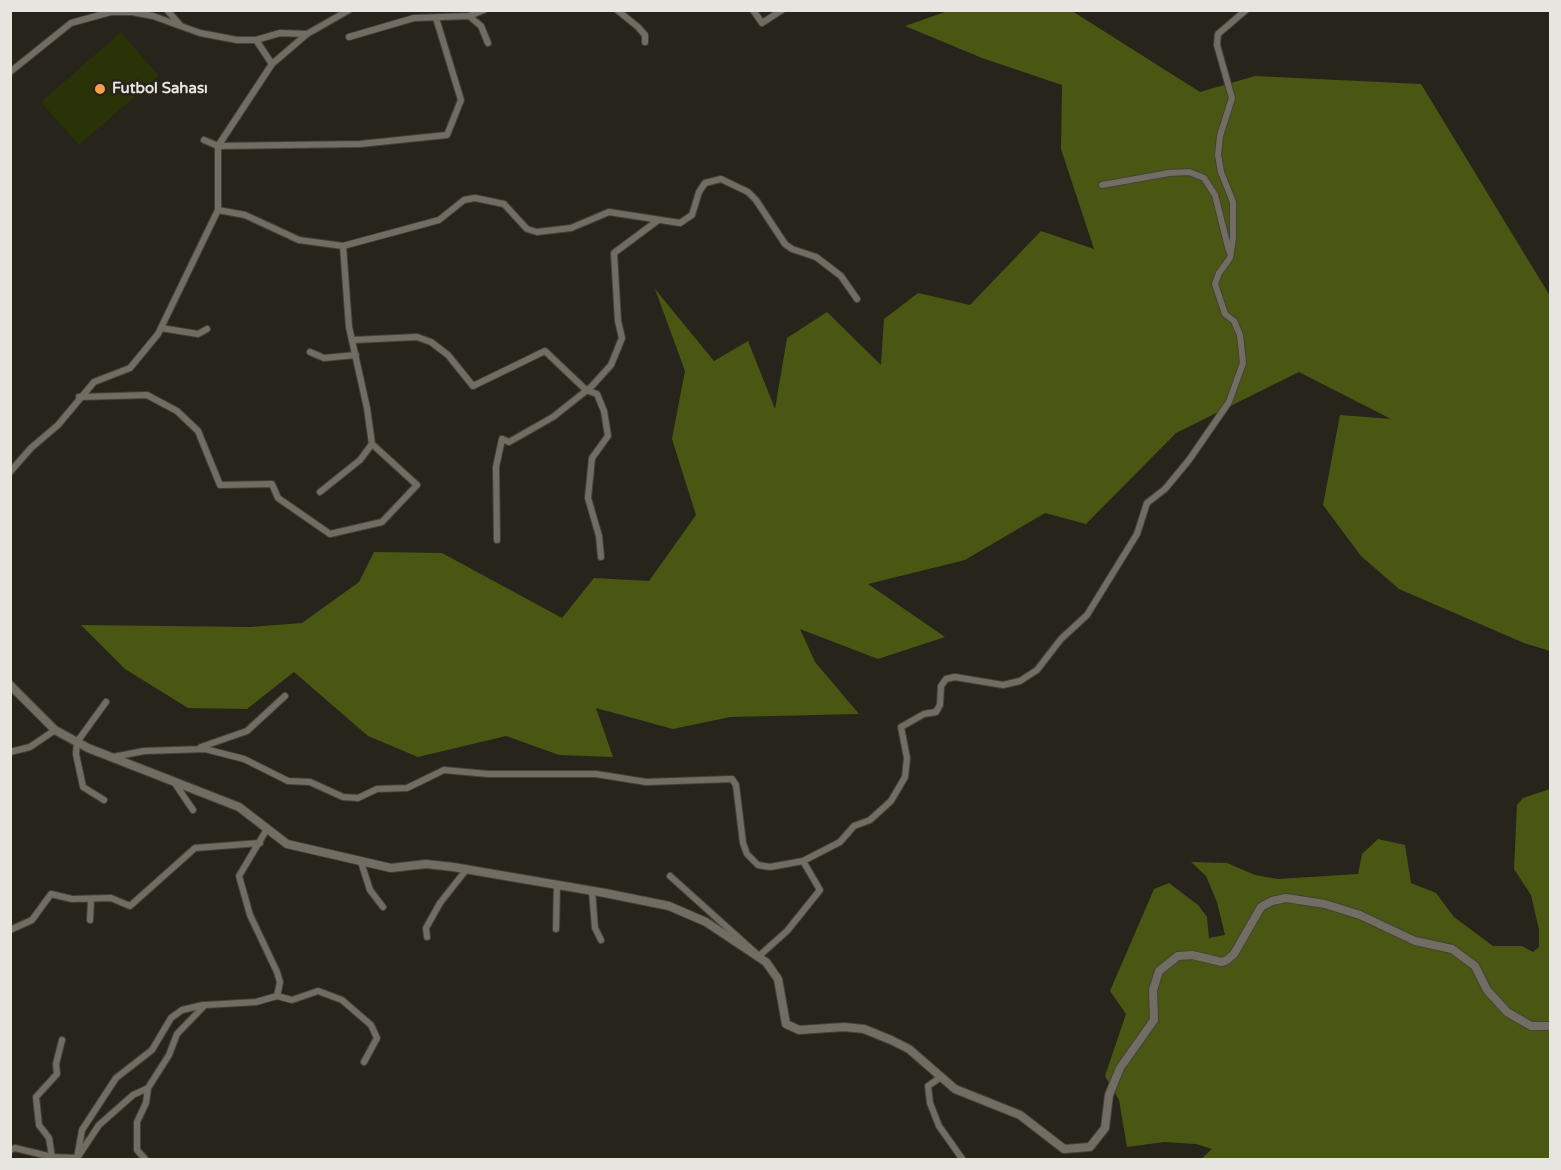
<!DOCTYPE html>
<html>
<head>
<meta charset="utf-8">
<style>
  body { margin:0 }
  #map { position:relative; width:1561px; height:1170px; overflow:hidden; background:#27241b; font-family:"Varela Round",sans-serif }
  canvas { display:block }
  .frame { position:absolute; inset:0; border:12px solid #e7e5df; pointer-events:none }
</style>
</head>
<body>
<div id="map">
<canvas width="1561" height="1170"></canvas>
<div class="frame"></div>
</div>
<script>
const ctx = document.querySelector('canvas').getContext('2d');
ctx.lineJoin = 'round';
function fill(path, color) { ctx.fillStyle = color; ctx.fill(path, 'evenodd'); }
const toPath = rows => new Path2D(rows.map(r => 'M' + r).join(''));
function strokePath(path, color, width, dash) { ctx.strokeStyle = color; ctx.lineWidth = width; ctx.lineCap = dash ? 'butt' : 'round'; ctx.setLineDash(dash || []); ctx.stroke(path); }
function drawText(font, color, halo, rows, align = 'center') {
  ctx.font = font + ' "Varela Round",sans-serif'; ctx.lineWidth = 5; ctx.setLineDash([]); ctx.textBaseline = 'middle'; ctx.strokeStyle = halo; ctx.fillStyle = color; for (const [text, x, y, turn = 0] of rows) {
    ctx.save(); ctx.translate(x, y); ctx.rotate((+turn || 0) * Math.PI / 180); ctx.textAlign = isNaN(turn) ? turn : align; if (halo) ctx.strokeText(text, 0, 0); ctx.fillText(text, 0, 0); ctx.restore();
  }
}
fill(toPath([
  [121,32,159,76,79,145,41,102]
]), '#2a3207');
fill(toPath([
  [948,11,1072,11,1200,92,1255,76,1421,84,1550,296,1550,651,1524,643,1399,589,1361,556,1323,505,1340,415,1391,419,1299,372,1176,433,1086,524,1045,513,965,560,868,584,945,637,878,659,800,629,815,662,859,714,730,717,673,729,596,708,613,757,559,755,506,736,418,757,368,736,294,672,247,709,188,708,125,669,81,625,250,627,302,623,359,582,374,552,442,553,562,618,594,578,649,581,696,515,672,439,685,371,655,289,714,361,748,341,775,409,787,338,827,312,881,365,884,319,918,293,970,305,1041,231,1094,249,1061,149,1062,85,982,58,905,26],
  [1550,789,1550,1159,1200,1160,1212,1149,1196,1144,1164,1142,1127,1147,1119,1100,1105,1076,1126,1014,1110,991,1154,889,1169,883,1198,905,1207,917,1209,938,1225,935,1217,902,1206,876,1191,862,1227,863,1255,875,1278,879,1358,874,1362,854,1378,839,1405,845,1411,883,1436,893,1454,917,1493,946,1522,946,1533,952,1539,947,1539,930,1531,895,1514,869,1517,805,1523,798]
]), '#4a5713');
const street = toPath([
  [167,10,180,25],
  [617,10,638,27,645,35,645,42],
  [753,10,762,23,782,10],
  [469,16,481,26,488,43],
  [349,37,414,18,469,16,484,10],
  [256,40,272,64],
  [10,72,71,23,111,12,132,12,153,16,200,33,237,40,256,40,280,33,307,34],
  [204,140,218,146,360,144,447,135,461,100,436,18],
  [1102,185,1169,173,1189,172,1204,178,1215,195,1229,251],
  [218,210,245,215,299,240,343,246,439,220,464,200,475,198,504,204,527,229,537,232,571,228,609,212,680,223,692,215,699,192,705,183,721,179,748,192,756,200,785,244,792,249,816,257,841,276,857,299],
  [161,328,198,334,207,329],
  [353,340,417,337,431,342,448,355,473,386,545,351,586,390,597,394,604,411,608,436,592,458,588,498,599,536,601,557],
  [310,352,324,358,356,355],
  [79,397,147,395,177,411,198,431,220,485,272,484,278,498,330,534,382,522,417,485,372,444,367,408,349,327,343,246],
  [10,472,31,448,58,425,94,382,130,368,158,334,218,210,218,146,272,64,307,34,349,10],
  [320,492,360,460,372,444],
  [497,540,496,467,502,439,509,442,553,417,591,387,611,365,622,338,618,321,614,253,657,221],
  [201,747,247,731,285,696],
  [10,752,30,747,55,730],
  [113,757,144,751,205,749,244,759,288,781,310,782,343,797,358,798,377,789,407,788,444,770,488,774,596,774,646,782,732,779,736,785,743,843,747,854,758,865,770,867,803,861,840,842,854,826,870,820,891,801,905,777,907,758,901,727,924,714,936,712,940,705,941,686,946,679,955,677,1003,685,1020,681,1037,670,1061,639,1087,615,1137,534,1147,503,1165,489,1189,460,1229,402,1243,363,1240,335,1234,321,1225,314,1215,284,1219,273,1230,258,1233,238,1233,202,1221,172,1218,155,1220,136,1232,98,1217,45,1218,34,1246,10],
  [174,782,193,810],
  [104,800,83,787,76,754,77,742,106,702],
  [267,829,239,876,250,915,277,972,280,982,277,996],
  [361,862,370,890,383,907],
  [670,876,759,956,787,931,820,890,803,861],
  [592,891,595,928,601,940],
  [90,920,91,900],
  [556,929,557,885],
  [10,930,32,920,51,894,72,899,111,898,130,906,195,848,260,843],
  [427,937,426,928,440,903,466,870],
  [941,1077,928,1086,930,1103,939,1126,963,1160],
  [148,1088,169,1055,177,1034,205,1005,256,1002,277,996,292,1000,318,991,342,1000,371,1025,377,1038,364,1062],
  [10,1150,15,1148,52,1157,77,1158,99,1125,133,1095,148,1088,146,1103,137,1122,137,1150,146,1160],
  [52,1157,49,1138,39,1125,36,1097,57,1074,56,1064,62,1040],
  [77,1158,82,1130,116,1078,152,1050,171,1018,182,1010,203,1005]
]);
const secondary = toPath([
  [10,685,55,730,88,748,239,807,287,844,391,868,426,864,453,867,605,893,669,906,706,922,766,962,778,979,786,1024,799,1030,844,1027,864,1029,891,1040,909,1049,955,1089,1020,1115,1064,1149,1090,1147,1105,1128,1109,1095,1120,1068,1154,1020,1153,990,1159,971,1178,956,1192,955,1222,962,1227,960,1234,954,1261,907,1272,901,1286,898,1325,904,1360,915,1415,941,1452,949,1475,966,1487,990,1507,1012,1531,1026,1550,1026]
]);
strokePath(street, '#444139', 8);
strokePath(secondary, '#444139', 10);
strokePath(street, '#716d63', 6);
strokePath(secondary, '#716d63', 8);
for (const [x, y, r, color] of [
  [100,89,6,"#fa9f4f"]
]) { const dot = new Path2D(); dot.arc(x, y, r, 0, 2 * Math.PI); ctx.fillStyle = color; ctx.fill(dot); strokePath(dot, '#27241b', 2); }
drawText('bold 15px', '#e7e5df', '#27241b', [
  ["Futbol Sahası",112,89]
], 'left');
</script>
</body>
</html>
